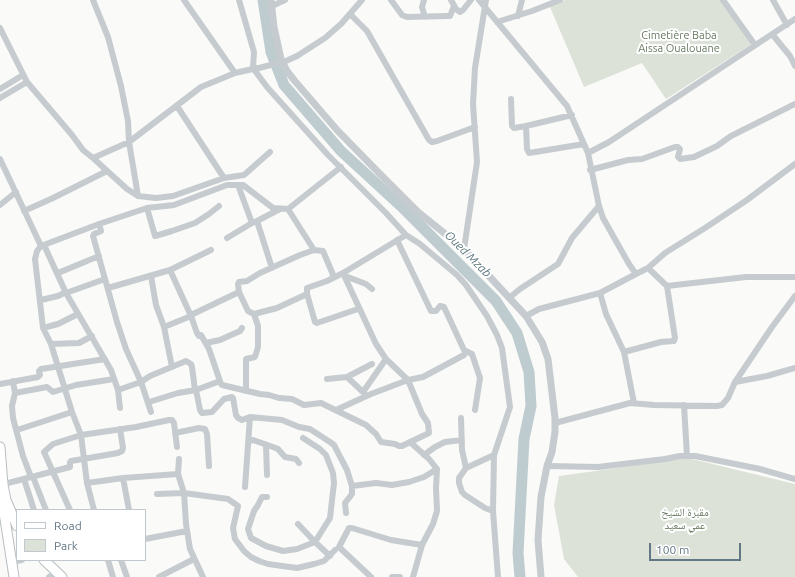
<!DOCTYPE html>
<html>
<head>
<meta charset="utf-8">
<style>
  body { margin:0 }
  #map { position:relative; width:795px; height:577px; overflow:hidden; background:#fafaf8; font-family:Ubuntu,sans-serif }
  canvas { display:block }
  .legend { position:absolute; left:16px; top:509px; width:130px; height:52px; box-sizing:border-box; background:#fff; border:1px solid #c1c9ce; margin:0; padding:5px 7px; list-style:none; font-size:12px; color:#637885 }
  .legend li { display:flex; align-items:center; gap:8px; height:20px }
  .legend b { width:20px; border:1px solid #c1c9ce }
  .scale { position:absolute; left:649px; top:543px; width:92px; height:18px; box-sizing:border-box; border:2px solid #637885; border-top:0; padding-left:5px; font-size:12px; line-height:14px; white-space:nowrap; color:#637885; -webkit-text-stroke:3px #fff; paint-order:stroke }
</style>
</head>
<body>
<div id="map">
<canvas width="795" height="577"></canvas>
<ul class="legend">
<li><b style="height:5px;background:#fff"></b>Road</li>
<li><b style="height:11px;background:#dce2d8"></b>Park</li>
</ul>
<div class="scale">100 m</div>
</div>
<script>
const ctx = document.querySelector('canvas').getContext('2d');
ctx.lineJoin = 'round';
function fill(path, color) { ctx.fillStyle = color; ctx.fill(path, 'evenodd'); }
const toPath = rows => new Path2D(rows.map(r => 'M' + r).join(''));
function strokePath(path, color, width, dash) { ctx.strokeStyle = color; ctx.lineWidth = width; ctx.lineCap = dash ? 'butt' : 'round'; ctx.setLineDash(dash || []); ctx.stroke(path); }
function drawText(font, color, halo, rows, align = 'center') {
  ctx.font = font + ' Ubuntu,"Noto Naskh Arabic",sans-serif'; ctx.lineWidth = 4; ctx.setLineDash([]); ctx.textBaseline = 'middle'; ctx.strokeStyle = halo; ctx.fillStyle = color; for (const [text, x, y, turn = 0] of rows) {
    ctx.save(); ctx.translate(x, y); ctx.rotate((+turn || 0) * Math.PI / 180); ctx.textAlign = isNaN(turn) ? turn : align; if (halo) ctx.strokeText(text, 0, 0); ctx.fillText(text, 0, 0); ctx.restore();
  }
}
fill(toPath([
  [565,0,722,0,753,43,666,99,642,63,584,87,550,7],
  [688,458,795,484,795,577,578,577,564,559,554,505,559,476]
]), '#dce2d8');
strokePath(toPath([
  [263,0,271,52,284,85,341,151,403,208,496,301,517,333,529,372,531,406,524,439,518,553,520,577]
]), '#beccd0', 11);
const primary = toPath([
  [0,447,3,485,6,500,17,526],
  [0,487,14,577],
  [44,560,62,577]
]);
strokePath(primary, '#b8bec2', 11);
strokePath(toPath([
  [93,0,108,37,121,86,128,121,129,142,138,196],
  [184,0,235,73],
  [239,0,254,52,253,68,267,87,328,155,386,213,406,235,420,244,457,275,466,285,487,316,497,335,502,348,510,407,494,455,493,511,498,577],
  [391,0,402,15,407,17,448,16,450,16,454,6],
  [424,0,422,7,425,17],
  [451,0,456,9,460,12,463,10,471,0],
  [479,0,567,106,588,153,599,206,603,218,629,264,636,274,648,268,667,286,675,338,674,341,661,342,624,352],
  [723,0,755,45],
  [773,0,787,25],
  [272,6,285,0],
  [351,15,367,31,429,140,432,142,437,141,475,127],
  [518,16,522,0],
  [497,22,532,11,560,0],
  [0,28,27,82,72,135,83,150,93,158,129,142,201,87,235,73,257,68],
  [772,34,790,56,795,66],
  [297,56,325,38,341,24,362,0],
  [0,89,23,75],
  [0,98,27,82],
  [511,99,512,126,514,128,526,126,572,115],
  [177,106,224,178],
  [526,126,527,149,529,153,584,144],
  [588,153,609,142,795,19],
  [93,158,127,189,138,196,156,198,173,196,224,178,244,175,270,152],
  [0,159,41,246,37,251,35,259,43,328,51,344,72,412,81,435,87,483,94,510],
  [590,170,628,160,642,159,675,147,678,147,680,149,678,157,680,159,694,157,717,146,731,136,795,104],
  [238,185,252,223],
  [0,205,16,192],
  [147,208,155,236,172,231,195,223,209,214,219,206],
  [288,209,314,250,323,251,334,277],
  [24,211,53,198,107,171],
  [257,221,272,268],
  [99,224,101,231,94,234,93,236,117,322,126,349,141,382,151,412],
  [227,238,252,223,257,221,280,209],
  [397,240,431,311,436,311,440,306,444,307,464,350,472,354,480,378,475,410],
  [44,245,66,293,111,370,118,390,120,408],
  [41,246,99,224,147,208,174,205,227,185,243,185,273,208,288,209,341,167],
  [464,249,477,162,473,104,475,68,486,0],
  [314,250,300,255,260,273,247,281,239,282,238,284,239,292,248,311,254,314,277,308,307,294,307,288,327,281,343,273,406,235],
  [648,268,665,253,705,228,747,200,795,164],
  [170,270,191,316,197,333,199,336,201,335,209,349,221,384,222,385,260,394,269,395,279,398,292,399,304,405,321,403,366,425,376,434,381,442,395,444,399,446,402,446,429,433,428,423,422,414,408,380,386,359,376,344,343,273],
  [58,273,99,256],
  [151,276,156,305,164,327,172,367],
  [345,276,366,284,372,289],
  [667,286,746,277,795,277],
  [108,288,170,270,211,250],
  [66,293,105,279],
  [600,293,606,314,624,352,634,403],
  [307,294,315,322,317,323,358,309],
  [509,298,520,289,558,264,572,238,599,206],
  [41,300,58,296,66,292],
  [191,315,239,292],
  [526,316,539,309,600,293,636,274],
  [164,327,191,316],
  [43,328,58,324,78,314],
  [206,343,220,340,240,331,242,328],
  [51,344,79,343,92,336],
  [347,377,372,364],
  [327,379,347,377,363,392],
  [13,381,15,393,12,406,13,418,23,456,31,477],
  [735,382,767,376,795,368],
  [0,384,38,377,40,375,39,371,41,369,105,359],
  [118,390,141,382,150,376,186,361,191,364,192,367,195,390],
  [196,390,200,410,202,413,212,412,224,399,232,397,233,398,236,415,238,418,242,420,250,417,282,420,299,427,310,429,330,442,334,445,347,470,352,486,352,494,345,503,346,513],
  [246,391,246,359,255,357,258,347,258,326,254,314],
  [15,393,47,387,53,392,76,385,114,379],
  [367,396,363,392,386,359],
  [149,402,178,393,196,390,220,381],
  [684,405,687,456],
  [336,410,371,394,408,380,423,377,464,355],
  [461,418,462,450,466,468,459,478,459,483,462,492,465,495,485,508,493,511],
  [555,423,630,403,654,405,717,406,722,405,728,398,735,382,772,327,795,296],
  [17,430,72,412],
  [175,433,199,428,205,429,207,434,209,466],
  [249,441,253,440,273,447,278,449,285,457,296,459,299,463],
  [410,442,429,459,437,469,436,488,437,511,433,524,422,545,413,577],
  [266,445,267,475],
  [424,455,435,447,445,442,462,440],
  [179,459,178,474,184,493,186,524,190,549,203,577],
  [547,466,598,467,665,459,680,456,695,456,760,469,795,479],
  [466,468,494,455],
  [33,477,46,510],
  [123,478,129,510],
  [24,479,34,510],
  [87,483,123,478,178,474],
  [0,485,70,467,70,462,71,461,118,453,122,451,123,448,120,429],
  [352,486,376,483,392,485,409,482,424,477,437,469],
  [245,487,250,417],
  [157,494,184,493,228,499,238,506,233,528,235,539,244,551,251,557,259,561,268,564,297,568,314,564,324,561,335,550],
  [267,497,262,497,258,505,254,511,248,529,251,538,266,546,283,551,297,549,315,542,330,518,334,483,333,473,326,455,320,449,303,438],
  [70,510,44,452,53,444,81,435,136,427,169,420,172,420,174,423,177,447],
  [298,524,315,542,330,556],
  [145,539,187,531],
  [108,560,113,577],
  [121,560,127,577],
  [11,562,22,560],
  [49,577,57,572],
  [159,577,194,559],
  [371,577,339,547,349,528,352,528,391,540,422,545],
  [392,577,400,577]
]), '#c5cbce', 6);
strokePath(toPath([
  [271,0,274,27,281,59,287,71,294,80,337,130,378,172,418,212,464,249,526,316,542,342,548,359,555,418,555,432,552,452,547,466,541,497,538,540,541,577]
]), '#c5cbce', 7);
strokePath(primary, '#fff', 9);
strokePath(toPath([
  [259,68,286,61,297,56]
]), '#c5cbce', 6);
drawText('11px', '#697c62', '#fff', [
  ["Cimetière Baba",679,35],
  ["Aissa Oualouane",679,48],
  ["مقبرة الشيخ",685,512],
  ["عمي سعيد",685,525]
]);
drawText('italic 12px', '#5e787e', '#fff', [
  ["Oued Mzab",468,254,45]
]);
</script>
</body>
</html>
